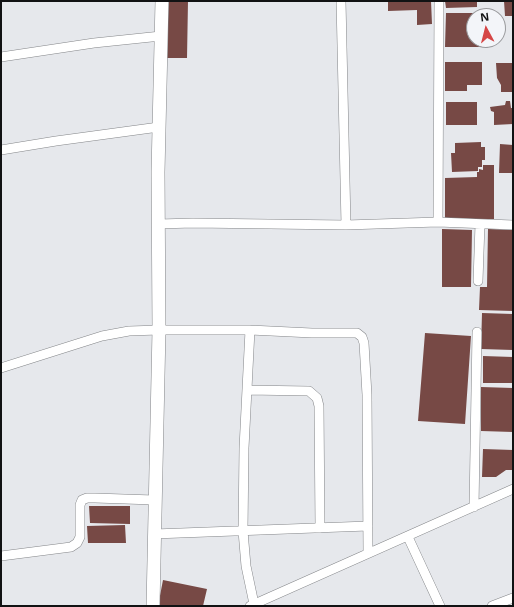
<!DOCTYPE html>
<html>
<head>
<meta charset="utf-8">
<style>
  body { margin:0 }
  #map { position:relative; width:514px; height:607px; overflow:hidden; background:#e6e8ec; font-family:"Noto Sans",sans-serif }
  canvas { display:block }
  .frame { position:absolute; inset:0; border:2px solid #111213; pointer-events:none }
  .north { position:absolute; left:466px; top:8px; width:40px; height:40px; box-sizing:border-box; background:#f3f5f9; border:1px solid #999a9d; border-radius:50%; rotate:353deg; font-size:11px; font-weight:700; line-height:16px; text-align:center; color:#111213 }
  .north::after { content:''; display:block; margin:auto; width:14px; height:18px; background:#d54646; clip-path:polygon(50% 0,100% 100%,50% 72%,0 100%) }
</style>
</head>
<body>
<div id="map">
<canvas width="514" height="607"></canvas>
<div class="frame"></div>
<div class="north">N</div>
</div>
<script>
const ctx = document.querySelector('canvas').getContext('2d');
ctx.lineJoin = 'round';
function fill(path, color) { ctx.fillStyle = color; ctx.fill(path, 'evenodd'); }
const toPath = rows => new Path2D(rows.map(r => 'M' + r).join(''));
function strokePath(path, color, width, dash) { ctx.strokeStyle = color; ctx.lineWidth = width; ctx.lineCap = dash ? 'butt' : 'round'; ctx.setLineDash(dash || []); ctx.stroke(path); }
fill(toPath([
  [167,1,188,1,187,58,166,58],
  [388,1,431,1,432,24,417,25,417,10,388,11],
  [445,1,477,1,477,7,446,8],
  [504,1,513,1,513,16,505,16],
  [446,13,487,13,487,16,474,16,474,40,487,40,487,47,445,47],
  [445,62,482,62,482,85,467,85,467,91,445,91],
  [496,63,513,63,513,92,501,92,501,85,497,78],
  [506,101,510,101,511,108,513,108,513,124,494,125,494,112,491,111,490,107,505,105],
  [446,102,477,102,477,125,446,125],
  [481,142,481,147,485,147,485,160,482,160,482,167,478,167,478,171,452,172,451,153,455,153,455,143],
  [500,144,513,145,513,173,499,173],
  [483,165,494,165,494,219,445,219,445,178,477,177,477,172,479,172,479,169,483,170],
  [442,229,472,230,471,287,442,287],
  [488,229,513,230,513,311,479,310,480,287,487,287],
  [482,313,513,314,513,350,481,349],
  [425,333,471,336,465,424,418,421],
  [483,356,513,357,513,383,483,383],
  [481,387,513,388,513,432,481,431],
  [483,449,513,450,513,470,506,470,496,477,482,477],
  [89,506,130,506,130,524,90,523],
  [125,525,126,543,88,543,87,526],
  [163,580,207,589,203,606,158,606]
]), '#774945');
const minor = toPath([
  [341,1,346,225],
  [439,1,438,222,513,225],
  [1,57,94,43,161,36],
  [1,150,56,141,159,127],
  [159,224,193,223,346,225,438,222],
  [478,281,480,224],
  [250,330,244,448,243,531,246,566,254,604],
  [1,368,102,336,129,331,159,330,250,330,312,333,357,333,362,337,364,343,367,395,368,553],
  [247,390,309,391,317,398,319,406,320,528],
  [474,507,477,332],
  [154,534,368,526],
  [408,537,440,606],
  [1,556,71,547,77,543,80,537,80,505,82,500,87,498,95,498,154,500],
  [250,606,513,489],
  [492,606,513,598]
]);
const secondary = toPath([
  [153,606,159,330,158,172,162,1]
]);
strokePath(minor, '#838588', 10);
strokePath(secondary, '#838588', 14);
strokePath(minor, '#fff', 9);
strokePath(secondary, '#fff', 13);
</script>
</body>
</html>
